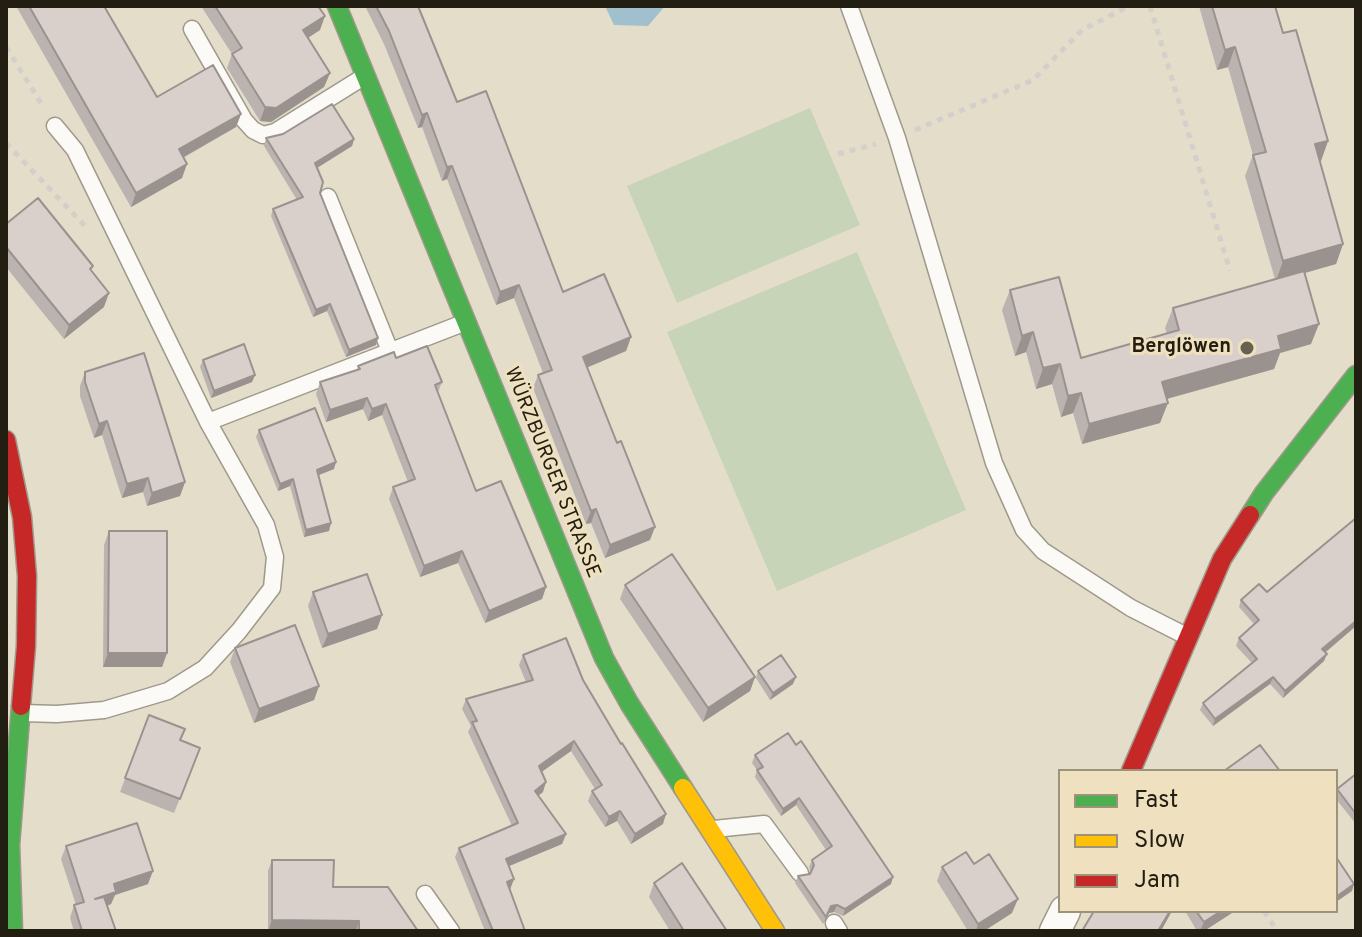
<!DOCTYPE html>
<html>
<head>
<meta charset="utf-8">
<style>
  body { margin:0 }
  #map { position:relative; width:1362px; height:937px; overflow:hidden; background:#e4ddca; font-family:Overpass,sans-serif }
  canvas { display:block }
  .frame { position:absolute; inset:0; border:8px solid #231e12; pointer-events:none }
  .legend { position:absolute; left:1058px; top:769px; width:280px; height:144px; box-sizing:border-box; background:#efe1c0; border:2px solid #9d937a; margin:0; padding:10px 14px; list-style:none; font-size:24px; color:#231e12 }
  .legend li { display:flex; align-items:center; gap:16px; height:40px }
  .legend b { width:40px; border:2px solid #9d937a }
</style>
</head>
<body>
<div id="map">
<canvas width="1362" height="937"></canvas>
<div class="frame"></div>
<ul class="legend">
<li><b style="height:10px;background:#4caf50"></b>Fast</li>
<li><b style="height:10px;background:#ffc107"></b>Slow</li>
<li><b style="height:10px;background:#c62828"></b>Jam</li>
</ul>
</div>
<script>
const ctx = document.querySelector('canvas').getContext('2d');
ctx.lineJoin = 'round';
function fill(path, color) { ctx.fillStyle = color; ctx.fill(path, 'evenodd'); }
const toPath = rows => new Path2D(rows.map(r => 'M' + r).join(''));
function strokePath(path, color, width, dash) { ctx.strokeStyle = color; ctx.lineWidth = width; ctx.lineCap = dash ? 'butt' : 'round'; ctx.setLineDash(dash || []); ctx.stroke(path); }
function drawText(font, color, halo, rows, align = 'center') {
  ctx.font = font + ' Overpass,sans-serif'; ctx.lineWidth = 6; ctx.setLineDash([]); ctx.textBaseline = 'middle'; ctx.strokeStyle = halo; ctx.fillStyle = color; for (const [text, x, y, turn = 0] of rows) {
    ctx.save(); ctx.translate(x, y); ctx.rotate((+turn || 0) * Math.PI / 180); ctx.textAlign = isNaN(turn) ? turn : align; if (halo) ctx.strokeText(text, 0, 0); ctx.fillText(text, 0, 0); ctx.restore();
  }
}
fill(toPath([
  [810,108,860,225,677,303,627,186],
  [857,252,966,510,777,591,667,332]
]), '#c8d4b8');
fill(toPath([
  [605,6,665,6,648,26,614,25]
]), '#a0c0cd');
const lane = toPath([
  [849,6,897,138,994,463,1024,530,1043,551,1131,608,1188,637],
  [192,29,244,120,253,130,263,135,275,132,365,76],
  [328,197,390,351],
  [208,422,466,322],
  [22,713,57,714,104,710,168,691,205,668,239,631,272,588,275,557,266,525,208,422,75,150,55,126],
  [714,829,764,824,800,873],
  [425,894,451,931],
  [834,923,839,931]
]);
const street = toPath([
  [1055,931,1065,911]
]);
const fast = toPath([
  [337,6,604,658,629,703,683,788],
  [1250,515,1264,493,1356,375],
  [13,931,10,845,21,706]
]);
const slow = toPath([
  [683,788,775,931]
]);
const jam = toPath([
  [6,440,22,517,27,576,26,646,21,706],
  [1131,771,1222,559,1250,515]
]);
strokePath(lane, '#9f998b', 19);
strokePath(street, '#9f998b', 33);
strokePath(fast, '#9f998b', 21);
strokePath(slow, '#9f998b', 21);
strokePath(jam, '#9f998b', 21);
strokePath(toPath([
  [1150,6,1230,271],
  [6,47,44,108],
  [915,130,1033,80,1082,30,1129,6],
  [6,143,85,226],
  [838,154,876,144],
  [1264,911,1277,931]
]), '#d3d0cb', 5, [6, 6]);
strokePath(lane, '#fbfaf7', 16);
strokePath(street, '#fbfaf7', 30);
strokePath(fast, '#4caf50', 18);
strokePath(slow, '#ffc107', 18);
strokePath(jam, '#c62828', 18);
fill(toPath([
  [16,6,104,6,157,97,241,114,236,127,183,158,182,178,131,207],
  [201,6,318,6,320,30,308,38,330,73,324,87,271,122,260,121,227,68,232,54],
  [365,6,418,6,457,102,563,292,631,337,626,351,587,367,650,540,605,558,591,523,586,524,533,388,538,375,543,373,514,298,496,305,447,179,442,181,422,127,418,128,384,44],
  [1199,6,1275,6,1283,33,1328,141,1320,161,1343,244,1336,264,1305,273,1311,344,1280,353,1274,369,1167,399,1160,423,1082,444,1073,413,1061,417,1052,384,1036,389,1026,352,1015,356,1002,310,1010,290,1081,358,1167,334,1165,328,1173,308,1275,279,1245,176,1253,155,1228,67,1217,70],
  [266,138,354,139,352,146,317,168,320,193,378,338,376,345,346,357,327,311,313,317,271,216,273,209,297,200,264,146],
  [6,224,93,266,91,271,104,307,64,339,6,267],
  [396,358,442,382,438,392,476,491,546,587,542,599,485,623,458,563,420,577,389,499,393,487,408,482,382,415,368,421,363,409,326,422,316,394,320,382,357,370,358,366],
  [203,360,255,375,252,382,211,398,200,367],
  [85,372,185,482,180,496,147,506,143,492,122,498,102,435,94,438,80,396,80,386],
  [259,430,334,469,318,475,329,531,304,537,290,486,278,491,256,437],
  [1356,518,1356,626,1325,652,1324,661,1283,698,1270,684,1213,726,1200,710,1203,703,1252,663,1236,646,1239,638,1254,624,1239,607,1241,600,1267,592],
  [109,531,167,653,162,667,103,667,104,545],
  [625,585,755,677,750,691,703,722,620,599],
  [313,592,382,615,377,629,322,648,308,606],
  [235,648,319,686,314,700,254,723,230,662],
  [523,655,583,680,663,824,631,844,617,821,605,827,588,801,592,791,595,789,571,751,542,771,543,792,538,796,566,834,562,844,509,866,514,879,510,890,525,931,485,931,455,857,459,848,512,826,468,732,471,726,462,709,466,699,526,682,519,665],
  [758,671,793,684,770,700,756,678],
  [149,715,181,740,200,748,174,813,120,792],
  [755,755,891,884,843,916,834,912,829,913,823,924,795,883,798,876,810,874,811,872,809,867,812,860,826,850,796,805,781,816,755,777,757,770,752,763],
  [1356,774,1356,824,1336,799,1337,789],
  [66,846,148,884,115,895,111,904,107,906,116,931,74,931,70,918,74,905,76,905,61,859],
  [272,860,333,887,418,931,268,931,268,871],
  [974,864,1012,913,984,931,968,931,937,881,942,867],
  [654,883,727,931,670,931,649,897],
  [1185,911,1235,911,1204,931,1197,931]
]), '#bbb3af');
fill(toPath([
  [325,16,320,30,298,44,303,30],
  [1235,47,1228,67,1217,70,1225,50],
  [330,73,324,87,271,122,260,121,265,107],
  [427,113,422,127,418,128,422,115],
  [241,114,236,127,173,163,179,149],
  [354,139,352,146,312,171,315,163],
  [1328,141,1321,161,1307,165,1315,144],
  [187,164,182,178,131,207,136,193],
  [452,166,447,179,442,181,447,167],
  [1343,244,1336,264,1276,281,1283,261],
  [519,285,514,298,496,305,500,292],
  [109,293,104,307,64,339,69,325],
  [330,304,327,311,313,317,316,310],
  [1319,324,1311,344,1280,353,1274,369,1155,402,1162,382,1278,336],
  [1033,332,1026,352,1015,356,1022,336],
  [631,337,626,351,579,371,583,357],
  [378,338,376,345,346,357,349,350],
  [1060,364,1052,384,1036,389,1043,368],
  [255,375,252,382,211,398,214,391],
  [1081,393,1073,413,1061,417,1068,396],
  [367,398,363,409,326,422,330,410],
  [1168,403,1160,423,1082,444,1089,424],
  [386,404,382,415,368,421,372,409],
  [107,421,102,435,94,438,99,424],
  [336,462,334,469,314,477,317,470],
  [148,478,143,492,122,498,127,484],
  [293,479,290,486,278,491,280,484],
  [185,482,180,496,147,506,152,493],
  [596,509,591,523,586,524,591,511],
  [331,523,329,531,304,537,306,530],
  [655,527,650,540,605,558,610,545],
  [462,551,458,563,420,577,424,566],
  [546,587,542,599,485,623,489,611],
  [382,615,377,629,322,648,328,634],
  [1356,621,1356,626,1320,657,1322,649],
  [108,653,167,653,162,667,103,667],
  [1327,654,1324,661,1283,698,1285,691],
  [755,677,750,691,703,722,708,708],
  [796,677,793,684,770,700,773,693],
  [1273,677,1270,684,1213,726,1215,719],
  [319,686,314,700,254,723,259,709],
  [574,741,571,751,536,776,539,766],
  [546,782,543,792,531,801,535,791],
  [799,798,796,805,781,816,783,809],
  [620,811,617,821,605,827,609,817],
  [666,814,663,824,631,844,635,834],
  [566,834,562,844,502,869,506,859],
  [153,871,148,884,115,895,111,904,90,912,114,884],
  [893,877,891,884,843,916,845,909],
  [514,879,510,889,503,892,507,882],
  [1354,884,1352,891,1336,902,1336,897],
  [1018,899,1012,913,984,931,976,931,978,924],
  [837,905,834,912,829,913,823,924,831,906],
  [1170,911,1172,911,1161,931,1158,931],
  [1221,911,1235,911,1204,931,1200,931,1204,922],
  [272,920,359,921,356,931,268,931]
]), '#99928e');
const building = toPath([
  [29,6,104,6,157,97,213,65,241,114,179,149,187,164,136,193,29,6],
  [215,6,318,6,325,16,303,30,330,73,276,108,265,107,232,54,242,48,215,6],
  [376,6,418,6,457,102,486,91,563,292,604,274,631,337,583,357,617,443,621,441,655,527,610,545,596,509,591,511,538,375,552,370,519,285,500,292,452,166,447,167,427,113,422,115,389,31,376,6],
  [1212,6,1275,6,1283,33,1296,30,1328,141,1315,144,1343,244,1283,261,1253,155,1266,152,1235,47,1225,50,1212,6],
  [332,104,354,139,315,163,323,182,320,193,378,338,349,350,330,304,316,310,273,209,303,197,266,138,283,134,332,104],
  [38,198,93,266,90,269,109,293,69,325,6,247,6,224,38,198],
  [1304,271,1319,324,1278,336,1281,349,1162,382,1168,403,1089,424,1081,393,1068,396,1060,364,1043,368,1033,332,1022,336,1010,290,1059,277,1081,358,1179,330,1173,308,1304,271],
  [244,344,255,375,214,391,203,360,244,344],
  [427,346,442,382,435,385,476,491,501,481,546,587,489,611,462,551,424,566,393,487,415,479,386,404,372,409,367,398,330,410,320,382,360,369,358,366,394,352,396,358,427,346],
  [144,353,185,482,152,493,148,478,127,484,107,421,99,424,85,382,85,372,144,353],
  [315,408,336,462,317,470,331,523,306,530,293,479,280,484,259,430,315,408],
  [1356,518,1356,621,1322,649,1327,654,1285,691,1273,677,1215,719,1203,703,1257,659,1239,638,1259,620,1241,600,1259,584,1267,592,1356,518],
  [109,531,167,531,167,653,108,653,109,531],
  [672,554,755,677,708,708,625,585,672,554],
  [367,574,382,615,328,634,313,592,367,574],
  [295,625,319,686,259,709,235,648,295,625],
  [566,638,583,680,621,744,622,743,666,814,635,834,620,811,609,817,592,791,602,785,574,741,539,766,546,782,535,791,566,834,506,859,514,879,507,882,525,931,493,931,459,848,518,823,472,722,477,721,466,699,533,680,523,655,566,638],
  [781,655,796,677,773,693,758,671,781,655],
  [149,715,185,729,180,740,200,748,180,799,125,778,149,715],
  [788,733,796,745,801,741,893,877,845,909,837,905,831,906,826,917,798,876,810,874,814,865,812,860,832,846,799,798,783,809,757,770,763,767,755,755,788,733],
  [1260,745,1280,771,1224,771,1260,745],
  [1356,774,1356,814,1337,789,1356,774],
  [137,823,153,871,114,884,116,892,95,899,104,897,116,931,82,931,74,905,84,902,66,846,137,823],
  [966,852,974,864,989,854,1018,899,978,924,942,867,966,852],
  [1336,857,1354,884,1336,897,1336,857],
  [272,860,334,860,333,887,388,887,418,931,359,931,359,921,272,920,272,860],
  [682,863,727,931,684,931,654,883,682,863],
  [1094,911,1170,911,1158,931,1082,931,1094,911],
  [1196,911,1221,911,1204,922,1196,911]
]);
fill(building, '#dad0cb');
strokePath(building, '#99928e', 2);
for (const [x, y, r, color] of [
  [1247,348,8,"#676152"]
]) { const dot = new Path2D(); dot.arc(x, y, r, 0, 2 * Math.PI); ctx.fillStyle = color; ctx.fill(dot); strokePath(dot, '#efe1c0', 3); }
drawText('bold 20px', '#231e12', '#efe1c0', [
  ["Berglöwen",1231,348]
], 'right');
drawText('20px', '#231e12', '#efe1c0', [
  ["WÜRZBURGER STRASSE",551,473,68]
]);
</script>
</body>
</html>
